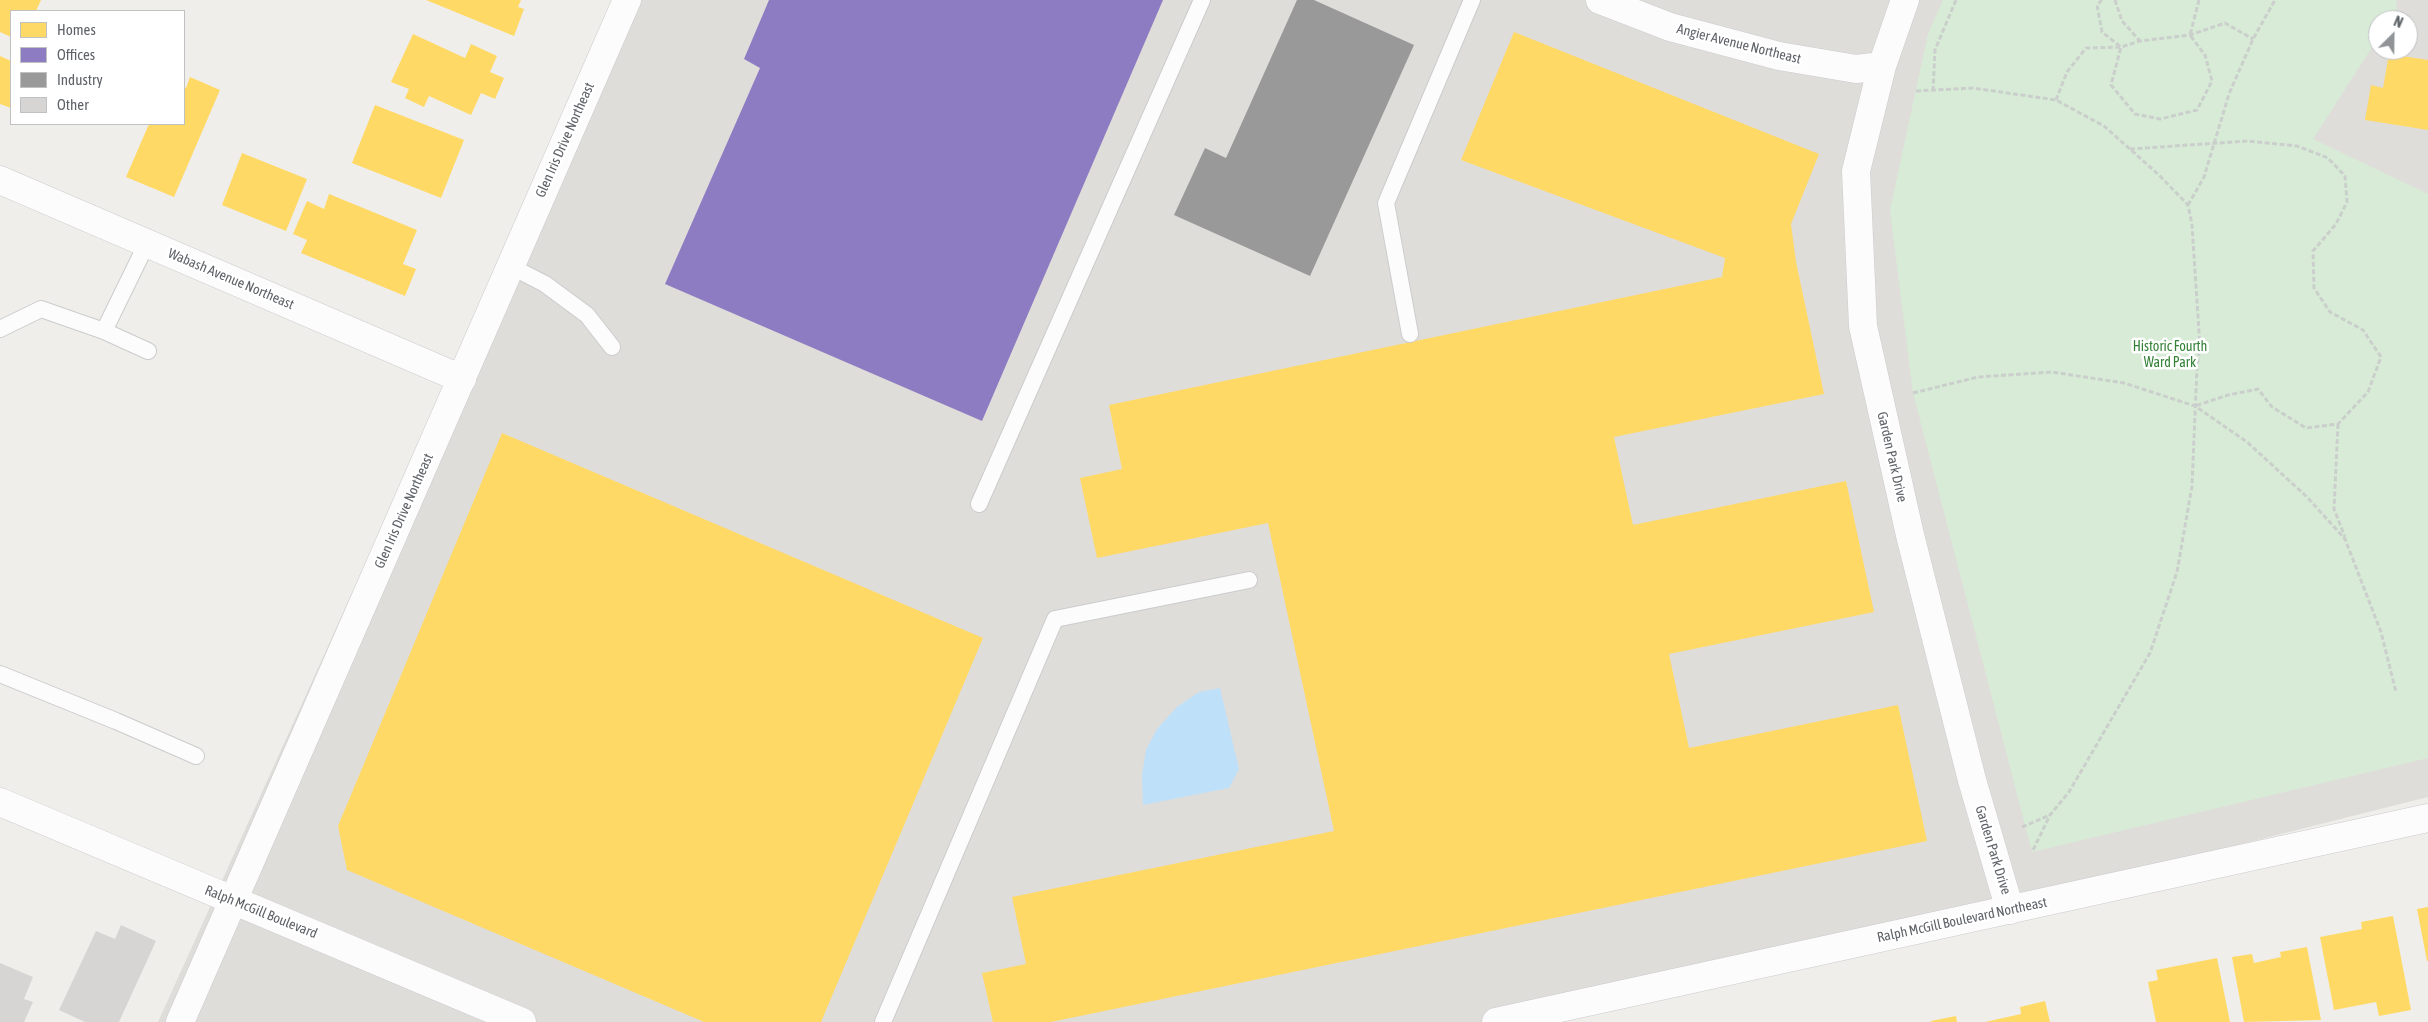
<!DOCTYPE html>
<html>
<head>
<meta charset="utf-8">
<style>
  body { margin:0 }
  #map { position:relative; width:2428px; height:1022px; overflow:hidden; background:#efeeea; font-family:"Asap Condensed",sans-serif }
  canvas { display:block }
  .legend { position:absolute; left:10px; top:10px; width:175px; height:115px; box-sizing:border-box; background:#fff; border:1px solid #bfc1c3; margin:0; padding:6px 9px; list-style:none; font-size:15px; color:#5f6368 }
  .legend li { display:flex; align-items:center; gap:10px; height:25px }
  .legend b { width:25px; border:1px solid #bfc1c3 }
  .north { position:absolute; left:2368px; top:10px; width:50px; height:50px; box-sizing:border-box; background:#fff; border:1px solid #bfc1c3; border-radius:50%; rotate:23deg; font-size:14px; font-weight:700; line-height:20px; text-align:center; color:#5f6368 }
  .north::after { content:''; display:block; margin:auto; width:18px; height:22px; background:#919496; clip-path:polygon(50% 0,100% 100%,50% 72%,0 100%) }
</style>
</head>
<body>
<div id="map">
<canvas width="2428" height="1022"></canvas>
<ul class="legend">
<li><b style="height:14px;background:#ffd966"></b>Homes</li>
<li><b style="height:14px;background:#8e7cc3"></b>Offices</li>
<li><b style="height:14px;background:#999"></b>Industry</li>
<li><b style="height:14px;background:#d6d5d3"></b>Other</li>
</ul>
<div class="north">N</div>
</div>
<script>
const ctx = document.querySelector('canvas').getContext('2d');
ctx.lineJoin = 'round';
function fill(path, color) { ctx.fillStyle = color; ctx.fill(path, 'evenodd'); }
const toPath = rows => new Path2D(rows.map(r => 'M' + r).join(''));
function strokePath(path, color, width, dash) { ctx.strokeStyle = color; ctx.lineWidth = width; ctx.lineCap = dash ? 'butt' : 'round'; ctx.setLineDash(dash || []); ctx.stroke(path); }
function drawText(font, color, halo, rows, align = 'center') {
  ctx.font = font + ' "Asap Condensed",sans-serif'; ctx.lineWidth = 5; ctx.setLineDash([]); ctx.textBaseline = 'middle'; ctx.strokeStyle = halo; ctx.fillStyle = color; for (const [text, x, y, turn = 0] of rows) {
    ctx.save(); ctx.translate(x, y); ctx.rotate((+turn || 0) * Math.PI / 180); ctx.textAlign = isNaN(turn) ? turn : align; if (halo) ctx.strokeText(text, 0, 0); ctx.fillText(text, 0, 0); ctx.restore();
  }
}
fill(toPath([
  [616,0,2428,0,2428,797,1535,1022,158,1022,446,385],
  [2378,20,2408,20,2408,50,2378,50]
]), '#dfddda');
fill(toPath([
  [1943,0,2396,0,2397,9,2390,20,2378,20,2378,38,2313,139,2428,194,2428,758,2032,852,1913,393,1890,210,1928,34]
]), '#d8ebd6');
fill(toPath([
  [1220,688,1239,769,1229,788,1143,805,1142,775,1146,750,1157,729,1177,707,1199,692]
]), '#bfe0f9');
fill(toPath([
  [0,0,41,0,36,11,11,11,11,37,0,32],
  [426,0,521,0,518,7,524,9,514,36],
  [1514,32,1819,154,1791,224,1796,262,1824,394,1614,437,1633,525,1846,481,1874,612,1669,654,1689,748,1898,705,1927,841,1051,1022,993,1022,982,973,1026,964,1012,897,1334,831,1268,523,1097,558,1080,478,1122,469,1109,405,1722,277,1725,258,1461,160],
  [413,34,465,58,471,44,497,56,490,72,504,78,495,99,481,93,471,115,429,96,424,107,405,98,409,89,391,82],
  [2389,54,2428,60,2428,130,2365,120,2371,85,2383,88],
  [0,56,11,61,11,108,0,104],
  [190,77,220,90,174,197,126,177,149,124,184,124,184,87,186,88],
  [375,105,464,140,441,198,352,163],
  [242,153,307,179,286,231,222,205],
  [329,194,417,230,403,264,416,269,405,296,301,253,307,240,293,234,307,201,324,209],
  [502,433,983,638,821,1022,704,1022,347,870,338,826],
  [2428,907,2428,961,2427,961,2417,909],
  [2393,916,2411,1010,2379,1016,2376,1002,2334,1010,2320,937,2362,929,2361,922],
  [2307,947,2321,1020,2244,1022,2232,957,2252,954,2254,963,2281,957,2280,952],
  [2217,958,2230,1022,2156,1022,2148,982,2158,980,2156,970],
  [2045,1001,2050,1022,1985,1022,2021,1014,2020,1007],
  [1956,1016,1957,1022,1931,1022,1931,1021]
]), '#ffd966');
fill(toPath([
  [769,0,1163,0,982,421,665,284,760,68,744,59]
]), '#8e7cc3');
fill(toPath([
  [1297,0,1314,0,1414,45,1310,276,1174,215,1205,148,1226,158]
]), '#999');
fill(toPath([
  [121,925,156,941,119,1022,85,1022,59,1010,96,931,115,939],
  [0,963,33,977,24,999,33,1002,24,1022,0,1022]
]), '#d6d5d3');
const lane = toPath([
  [510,266,545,284,587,315,612,347],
  [0,329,41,309,104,331,148,351],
  [104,331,147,243],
  [1410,334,1386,203,1472,0],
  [979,504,1202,0],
  [0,674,116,721,196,756],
  [883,1022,1055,619,1249,580]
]);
const street = toPath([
  [1600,0,1670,27,1779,56,1856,69,1882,66],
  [1905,0,1882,66,1856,171,1863,326,1910,535,1972,780,2010,910],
  [0,180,462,379]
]);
const secondary = toPath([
  [0,802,522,1022],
  [180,1022,627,0],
  [1496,1022,2428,818]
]);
strokePath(lane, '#cbcccc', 18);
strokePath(street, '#cbcccc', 29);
strokePath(secondary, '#cacacb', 29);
strokePath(toPath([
  [2102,0,2097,5,2102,32,2121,47,2111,85,2135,114,2160,119,2197,110,2212,81,2205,55,2190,35,2199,0],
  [2115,0,2122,21,2140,41],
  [1916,91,1973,88,2056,100,2104,126,2159,175,2188,205,2192,225,2200,347,2197,367,2192,486,2177,572,2150,653,2069,792,2050,815,2032,852],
  [1933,91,1935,50,1956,0],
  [2056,100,2067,72,2086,48,2121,47,2140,41,2190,35,2225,23,2253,39],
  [2130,149,2248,141,2297,146,2328,158,2345,176,2347,202,2336,224,2313,251,2314,288,2330,312,2363,330,2381,357,2368,392,2338,424,2306,428,2272,407,2258,389,2228,395,2195,406],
  [2188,205,2204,177,2229,94,2253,39,2275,0],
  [1913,393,1978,377,2052,372,2124,383,2195,406,2247,442,2307,497,2345,539,2381,632,2396,692],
  [2338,424,2334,509,2345,537],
  [2022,827,2050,815]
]), '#cacfcc', 3, [5, 2.5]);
strokePath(lane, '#fdfcfc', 16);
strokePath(street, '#fdfcfc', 28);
strokePath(secondary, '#fdfcfc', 28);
drawText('14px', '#5f6368', '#fff', [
  ["Angier Avenue Northeast",1739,44,14],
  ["Glen Iris Drive Northeast",565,140,-66],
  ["Wabash Avenue Northeast",231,279,23],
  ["Garden Park Drive",1892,457,77],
  ["Glen Iris Drive Northeast",404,511,-66],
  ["Garden Park Drive",1993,850,73],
  ["Ralph McGill Boulevard",261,912,22],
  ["Ralph McGill Boulevard Northeast",1962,920,-12]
]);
drawText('14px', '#348238', '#fff', [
  ["Historic Fourth",2170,347],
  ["Ward Park",2170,363]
]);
</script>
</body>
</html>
